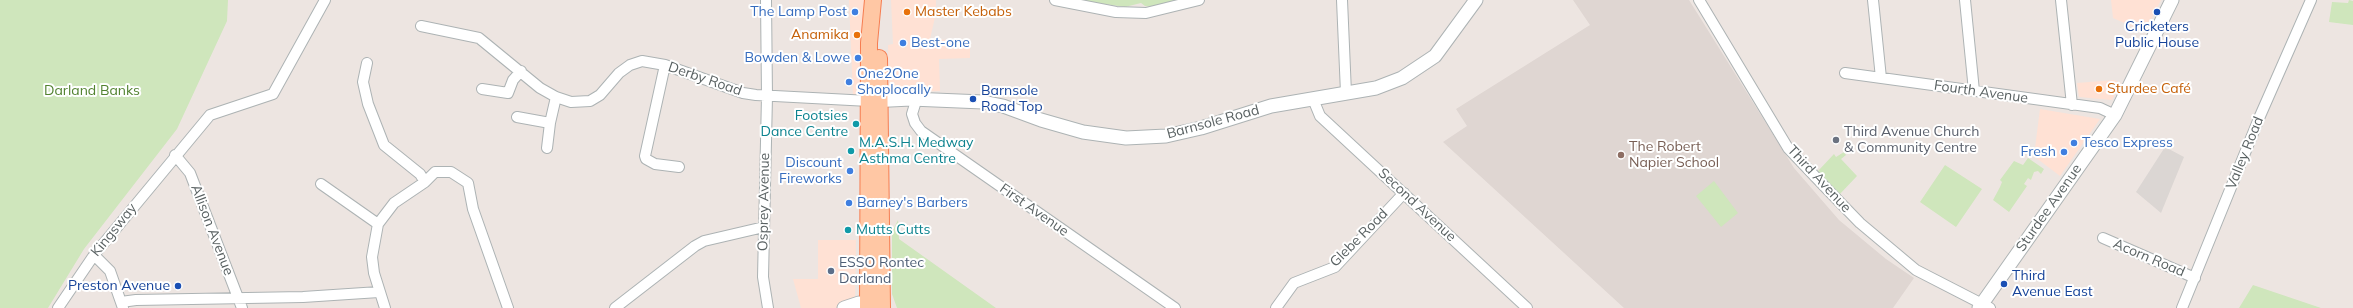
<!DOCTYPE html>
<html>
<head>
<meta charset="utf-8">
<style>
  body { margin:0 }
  canvas { display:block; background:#ede5e1 }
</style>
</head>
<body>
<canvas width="2353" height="308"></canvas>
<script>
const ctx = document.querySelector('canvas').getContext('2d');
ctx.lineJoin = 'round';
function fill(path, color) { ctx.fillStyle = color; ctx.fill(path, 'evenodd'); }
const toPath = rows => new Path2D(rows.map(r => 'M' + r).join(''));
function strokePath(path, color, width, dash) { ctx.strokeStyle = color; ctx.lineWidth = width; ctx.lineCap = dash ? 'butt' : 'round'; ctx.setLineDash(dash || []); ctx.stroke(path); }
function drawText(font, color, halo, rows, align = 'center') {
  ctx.font = font + ' Mulish,sans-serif'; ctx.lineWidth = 4; ctx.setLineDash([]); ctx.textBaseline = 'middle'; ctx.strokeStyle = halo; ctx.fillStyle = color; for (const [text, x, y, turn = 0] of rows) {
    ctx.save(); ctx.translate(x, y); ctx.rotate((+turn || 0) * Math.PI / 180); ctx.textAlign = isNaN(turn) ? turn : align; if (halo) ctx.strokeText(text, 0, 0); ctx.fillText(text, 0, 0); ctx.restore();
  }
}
fill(toPath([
  [849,0,865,0,866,95,853,96],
  [891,0,936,0,936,13,930,39,970,41,970,58,939,59,940,91,906,92,897,87,889,87,888,45,893,44],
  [2111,0,2161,0,2145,32,2113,18],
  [2114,80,2121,83,2112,100,2079,97,2077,83],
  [2040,109,2100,119,2060,176,2031,154,2035,148],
  [818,240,856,240,855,308,801,308,793,279,818,279]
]), '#ffe1d4');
fill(toPath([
  [2165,147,2184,157,2161,213,2136,192]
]), '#dbd6d3');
fill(toPath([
  [1573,0,1689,0,1794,168,1839,220,1886,259,1914,278,1893,308,1624,308,1443,142,1467,126,1456,109,1590,25]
]), '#dfd6d2');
fill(toPath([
  [0,0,228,0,227,21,177,129,84,249,48,308,0,308],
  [1078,0,1182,0,1154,7,1145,6,1141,3,1125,7],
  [2349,0,2353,1,2353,25,2329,22,2332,2,2348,3],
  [1844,152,1846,155,1841,159,1857,176,1839,195,1818,171,1834,154,1836,157],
  [2028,158,2044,169,2041,174,2038,171,2034,172,2031,180,2028,178,2024,184,2027,186,2009,212,1993,200,2000,187,2002,182,2000,180,2014,161,2023,165],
  [1945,165,1982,189,1956,227,1920,202],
  [1714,181,1738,213,1721,227,1696,196],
  [898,220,899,239,996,308,897,308,892,294,892,232],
  [2253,285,2321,308,2239,308]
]), '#cfe6bc');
const minor = toPath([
  [766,0,767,96,763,277,768,308],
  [1055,0,1116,12,1146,13,1199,0],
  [1342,0,1346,93],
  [1699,0,1788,148,1826,188,1860,223,1916,270,1990,308],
  [1873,0,1881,78],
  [1965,0,1974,91],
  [2061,0,2072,105],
  [421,26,479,38,540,88,556,97,571,102,590,101,600,95,619,73,630,65,642,61,665,65,743,93,756,95,869,101],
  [367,63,363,82,368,104,384,145,420,174,425,182],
  [665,65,645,156,646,159,655,164,679,167],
  [1845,73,2100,108,2115,115],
  [482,89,508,93,513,80,521,71],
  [1313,99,1320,116,1527,308],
  [916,101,912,114,915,123,921,131,1175,308],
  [517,117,550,123,556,97],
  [547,148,550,123],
  [175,155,190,173,242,308],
  [321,184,378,224],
  [2103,238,2195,278],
  [94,255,110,271,123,308],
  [121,302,136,300,303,297,379,292],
  [58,308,94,255,210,115,273,94,325,0],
  [385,308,374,273,372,257,378,224,394,203,425,182,435,172,451,172,468,183,473,209,508,308],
  [615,308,695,246,704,241,764,227],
  [1276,308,1294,283,1335,267,1404,193],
  [2182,308,2260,116,2311,0]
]);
const tertiary = toPath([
  [870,101,911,99,983,102,1003,106,1041,120,1083,132,1126,138,1166,136,1201,128,1271,106,1376,88,1402,78,1435,56,1476,0],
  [844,308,859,303,876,304],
  [1979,308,2115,115,2172,0]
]);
const primary = toPath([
  [879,58,882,308],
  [868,308,869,43,873,0]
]);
strokePath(minor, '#adb3b4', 12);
strokePath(tertiary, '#adb3b4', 15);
strokePath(primary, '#f67d51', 18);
strokePath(minor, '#fff', 10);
strokePath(tertiary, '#fff', 13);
strokePath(primary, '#ffc7a4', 16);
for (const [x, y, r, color] of [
  [855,12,4,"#3f7fe0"],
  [907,12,4,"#e8710a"],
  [2157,12,4,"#1a4fb4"],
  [857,35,4,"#e8710a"],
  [903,43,4,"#3f7fe0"],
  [858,58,4,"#3f7fe0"],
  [849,82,4,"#3f7fe0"],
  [2099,89,4,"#e8710a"],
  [973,99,4,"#1a4fb4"],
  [856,124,4,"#0f9aa8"],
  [1836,140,4,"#6b7280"],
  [2074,143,4,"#3f7fe0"],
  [851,151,4,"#0f9aa8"],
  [2064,152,4,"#3f7fe0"],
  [1621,155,4,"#8d6e63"],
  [850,171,4,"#3f7fe0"],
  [849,203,4,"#3f7fe0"],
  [848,230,4,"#0f9aa8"],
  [831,271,4,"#5c6f8a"],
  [2004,284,4,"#1a4fb4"],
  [178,286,4,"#1a4fb4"]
]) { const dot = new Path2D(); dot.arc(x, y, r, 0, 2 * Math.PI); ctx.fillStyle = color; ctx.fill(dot); strokePath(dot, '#fff', 1.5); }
drawText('14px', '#366cbe', '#fff', [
  ["The Lamp Post",847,12],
  ["Best-one",911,43,"left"],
  ["Bowden & Lowe",850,58],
  ["One2One",857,74,"left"],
  ["Shoplocally",857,90,"left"],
  ["Tesco Express",2082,143,"left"],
  ["Fresh",2056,152],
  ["Discount",842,163],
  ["Fireworks",842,179],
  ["Barney's Barbers",857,203,"left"]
], 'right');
drawText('14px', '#c56008', '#fff', [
  ["Master Kebabs",915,12],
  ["Anamika",849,35,"right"],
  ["Sturdee Café",2107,89]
], 'left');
drawText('14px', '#164399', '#fff', [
  ["Cricketers",2157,27,"center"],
  ["Public House",2157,43,"center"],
  ["Barnsole",981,91],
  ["Road Top",981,107],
  ["Third",2012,276],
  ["Avenue East",2012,292],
  ["Preston Avenue",170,286,"right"]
], 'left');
drawText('14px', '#596162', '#fff', [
  ["Derby Road",705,79,19],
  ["Fourth Avenue",1981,92,8],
  ["Barnsole Road",1213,122,-15],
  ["Valley Road",2245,153,-68],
  ["Third Avenue",1819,179,47],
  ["Osprey Avenue",764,202,-89],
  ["Second Avenue",1417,205,43],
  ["Sturdee Avenue",2049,208,-55],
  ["First Avenue",1034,210,35],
  ["Kingsway",114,230,-51],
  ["Allison Avenue",212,230,69],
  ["Glebe Road",1359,238,-45],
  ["Acorn Road",2149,258,23]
]);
drawText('14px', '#528230', '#fff', [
  ["Darland Banks",92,91]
]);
drawText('14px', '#0d838f', '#fff', [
  ["Footsies",848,116,"right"],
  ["Dance Centre",848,132,"right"],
  ["M.A.S.H. Medway",859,143],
  ["Asthma Centre",859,159],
  ["Mutts Cutts",856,230]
], 'left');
drawText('14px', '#5b616d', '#fff', [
  ["Third Avenue Church",1844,132],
  ["& Community Centre",1844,148]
], 'left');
drawText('14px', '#785e54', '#fff', [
  ["The Robert",1629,147],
  ["Napier School",1629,163]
], 'left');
drawText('14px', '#4e5e75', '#fff', [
  ["ESSO Rontec",839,263],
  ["Darland",839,279]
], 'left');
</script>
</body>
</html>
